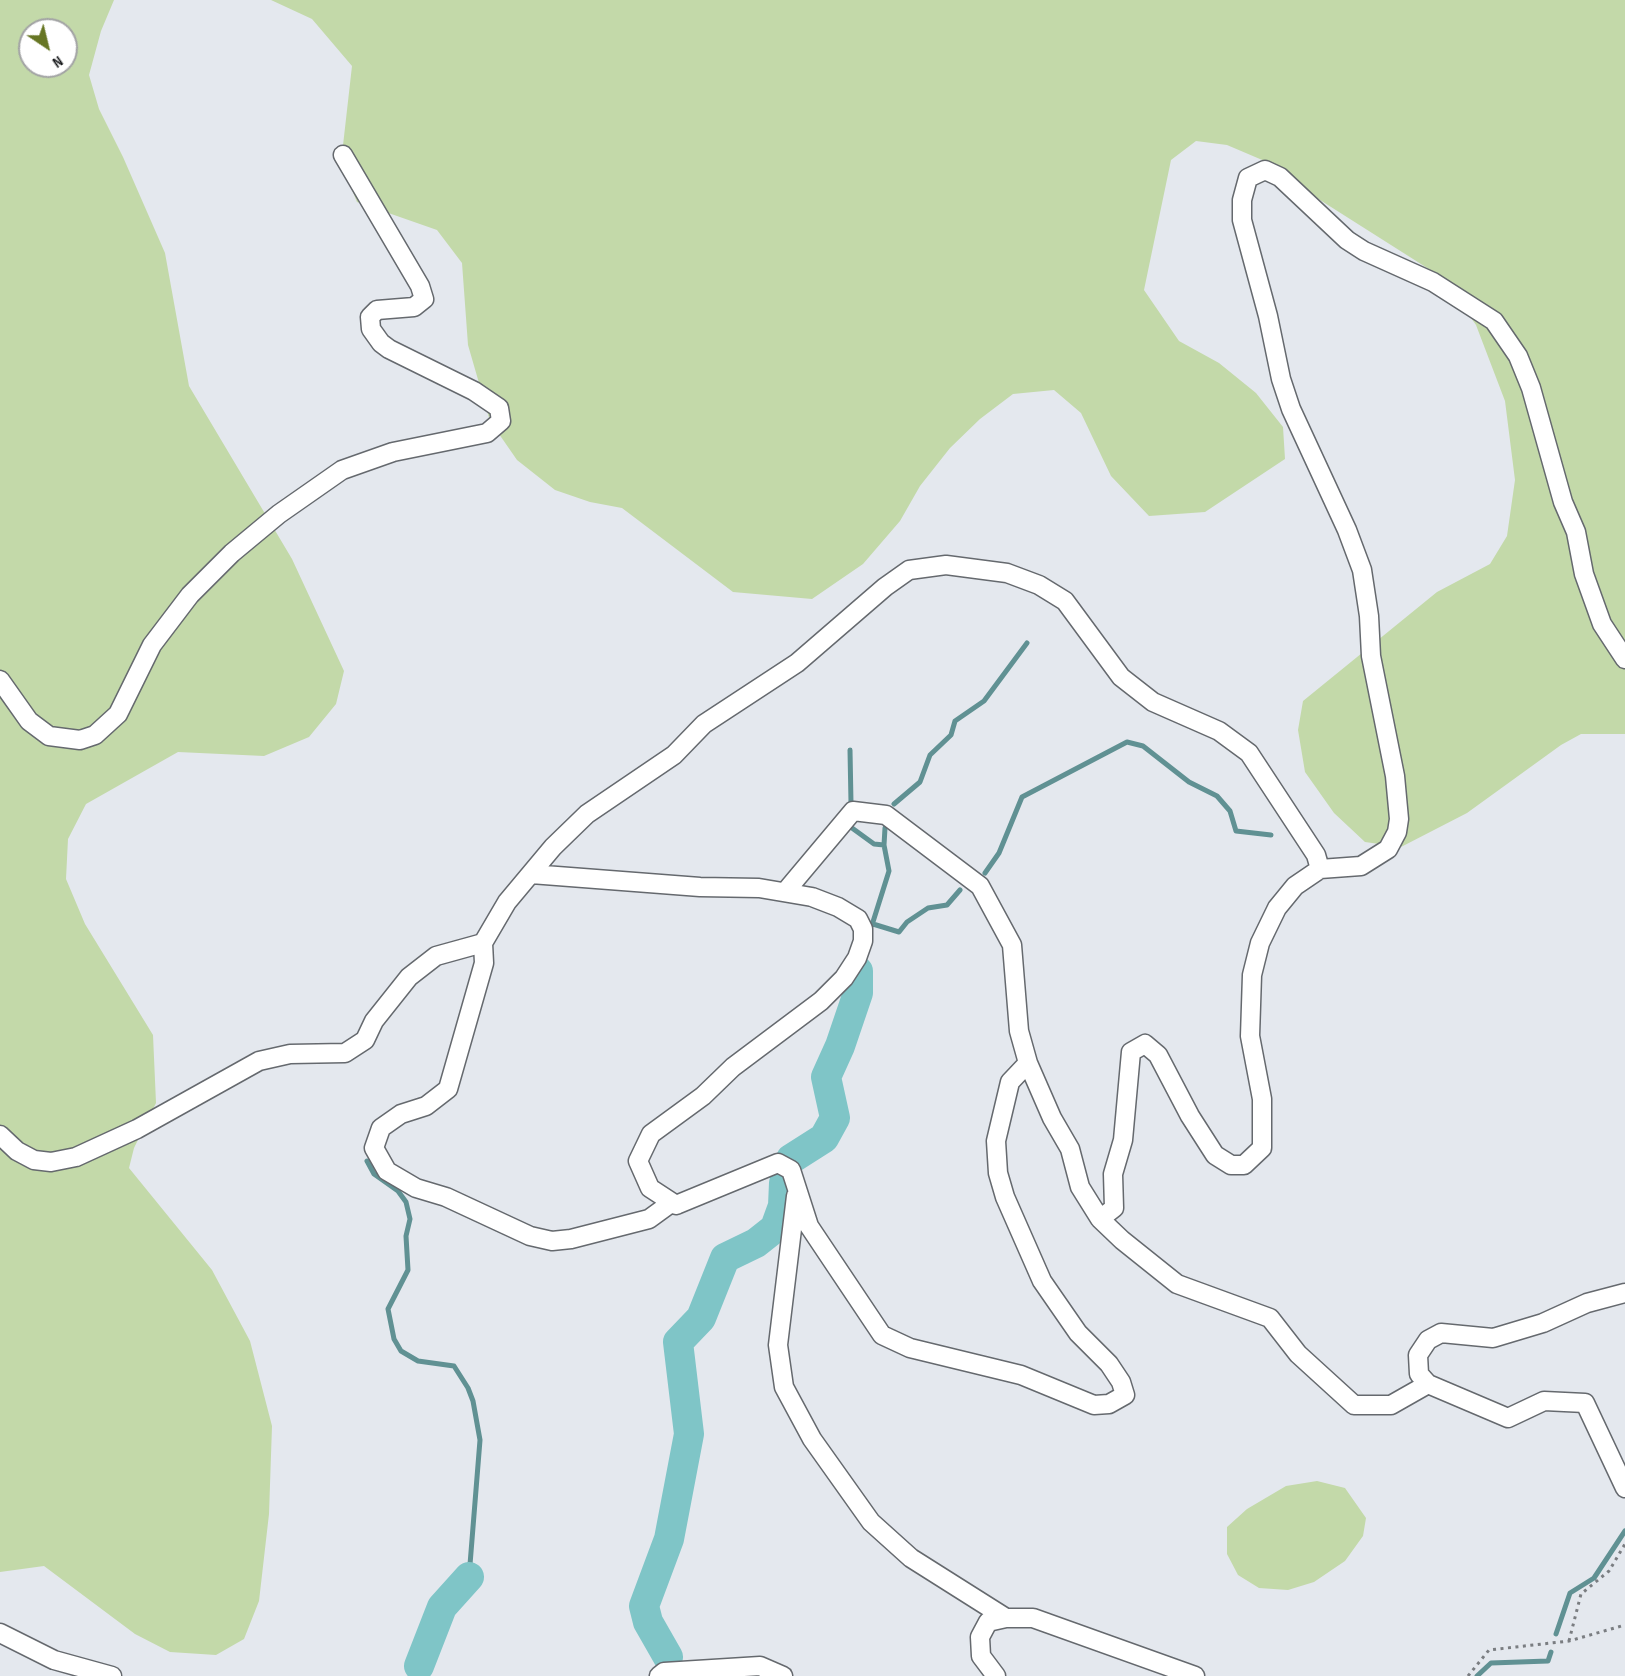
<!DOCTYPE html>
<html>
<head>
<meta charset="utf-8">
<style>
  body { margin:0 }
  #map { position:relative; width:1625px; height:1676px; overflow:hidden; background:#e4e8ee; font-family:"Sofia Sans Condensed",sans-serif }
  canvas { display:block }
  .north { position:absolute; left:18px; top:18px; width:60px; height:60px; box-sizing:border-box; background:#fff; border:2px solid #a2a3a4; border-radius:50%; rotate:145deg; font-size:16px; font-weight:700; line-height:24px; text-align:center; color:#17191b }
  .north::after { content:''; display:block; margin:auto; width:21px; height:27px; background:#677624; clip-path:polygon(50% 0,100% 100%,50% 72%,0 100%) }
</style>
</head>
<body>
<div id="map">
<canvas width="1625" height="1676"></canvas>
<div class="north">N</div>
</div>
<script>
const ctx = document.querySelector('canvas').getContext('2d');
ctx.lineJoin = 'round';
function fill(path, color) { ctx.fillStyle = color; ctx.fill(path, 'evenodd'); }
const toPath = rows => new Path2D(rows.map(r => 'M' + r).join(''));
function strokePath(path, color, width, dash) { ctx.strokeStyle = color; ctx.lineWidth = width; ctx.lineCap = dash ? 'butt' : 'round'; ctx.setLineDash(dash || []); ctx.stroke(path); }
fill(toPath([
  [0,0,114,0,101,31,89,75,99,109,123,157,165,253,189,386,292,559,344,671,336,704,309,737,264,756,178,752,86,804,68,839,66,879,85,924,153,1035,156,1103,134,1148,129,1168,212,1270,250,1341,272,1426,269,1514,259,1601,244,1639,216,1655,170,1652,135,1634,44,1566,0,1572],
  [30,30,66,30,66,66,30,66],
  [271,0,1625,0,1625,734,1581,734,1561,745,1467,813,1401,847,1365,842,1334,813,1305,772,1298,730,1303,701,1437,592,1490,564,1507,536,1515,480,1505,401,1476,325,1443,278,1320,200,1274,165,1227,145,1196,141,1171,160,1144,290,1179,341,1219,363,1256,393,1283,427,1285,459,1205,512,1149,516,1111,476,1081,413,1054,390,1013,394,980,419,950,448,920,486,900,521,863,564,812,599,733,592,622,508,590,502,555,490,517,460,490,421,468,345,462,263,437,230,357,202,341,163,352,66,312,19],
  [1317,1481,1345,1488,1366,1518,1363,1536,1345,1561,1314,1582,1288,1590,1259,1588,1238,1575,1227,1554,1227,1527,1247,1509,1286,1486]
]), '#c3d9a9');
strokePath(toPath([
  [850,750,851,803],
  [894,804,920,782,930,755,951,735,955,721,984,701,1027,643],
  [852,828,874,844,884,845],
  [985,873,999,853,1022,797,1127,742,1143,746,1189,782,1217,796,1230,811,1236,831,1271,835],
  [873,924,899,932,907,922,928,908,947,905,960,890],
  [872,925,889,871,884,845,885,828],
  [367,1161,374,1174,398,1191,406,1202,410,1219,406,1236,408,1270,388,1309,394,1339,401,1351,418,1361,454,1366,468,1388,473,1401,480,1440,469,1577],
  [1556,1634,1570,1593,1594,1578,1625,1531],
  [1477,1676,1491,1663,1548,1661,1551,1652]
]), '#609193', 5);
strokePath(toPath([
  [791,1159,824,1138,835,1118,826,1077,840,1046,858,993,858,971],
  [668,1657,648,1622,644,1606,669,1539,689,1434,678,1342,701,1318,725,1258,756,1243,775,1228,783,1206,784,1183],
  [419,1666,442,1607,469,1577]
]), '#7fc5c7', 30);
const minor = toPath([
  [0,680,29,721,49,736,80,740,95,735,118,714,152,645,190,595,232,553,279,514,342,470,393,452,487,433,501,421,499,408,474,391,389,349,381,343,371,329,370,317,377,310,414,307,424,299,420,286,343,155],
  [1320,869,1316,855,1249,753,1219,731,1153,702,1121,677,1065,601,1039,585,1007,573,946,565,909,570,885,587,797,663,704,724,674,755,587,814,553,847,507,902,483,943,484,963,448,1089,426,1106,401,1114,381,1128,374,1148,387,1171,416,1188,446,1197,530,1236,552,1241,571,1239,649,1219,671,1203,676,1205,778,1163,791,1170,809,1226,882,1335,910,1348,1021,1375,1094,1405,1109,1404,1125,1395,1121,1382,1109,1364,1078,1333,1042,1281,1005,1197,998,1173,996,1141,1010,1082,1028,1063,1052,1118,1070,1149,1080,1187,1100,1219,1114,1208,1113,1174,1123,1140,1131,1052,1145,1044,1158,1055,1190,1116,1215,1155,1231,1165,1244,1165,1262,1148,1262,1099,1250,1036,1252,975,1260,943,1277,908,1295,886,1320,869,1361,866,1388,849,1397,832,1399,819,1395,776,1371,656,1369,616,1362,570,1347,530,1291,409,1281,379,1268,316,1242,220,1242,200,1248,178,1265,170,1280,177,1347,240,1364,251,1433,282,1494,321,1518,356,1531,388,1563,502,1576,532,1584,574,1602,624,1625,659],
  [531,874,700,887,759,888,812,897,838,907,858,919,863,929,863,941,857,958,844,978,821,1001,733,1067,703,1096,651,1134,638,1161,650,1188,676,1205],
  [785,892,853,811,886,815,980,886,1012,945,1019,1031,1028,1063],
  [0,1135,17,1151,34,1160,51,1162,76,1157,137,1129,259,1061,290,1054,345,1053,365,1040,374,1021,409,977,436,956,483,943],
  [796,1196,778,1345,784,1387,812,1439,871,1522,911,1558,1006,1618],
  [1100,1219,1122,1240,1177,1284,1270,1318,1298,1354,1354,1405,1391,1405,1428,1384],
  [1625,1293,1587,1303,1543,1323,1493,1338,1441,1333,1428,1340,1418,1355,1419,1374,1428,1384,1508,1418,1544,1401,1585,1403,1625,1488],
  [0,1633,54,1660,112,1676],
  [659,1676,664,1672,760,1666,783,1676],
  [996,1676,981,1656,980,1637,988,1622,1006,1618,1033,1618,1195,1676]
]);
strokePath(minor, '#65696e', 21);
strokePath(toPath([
  [1569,1641,1581,1594,1609,1571,1625,1544],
  [1468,1676,1489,1650,1569,1641,1625,1625]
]), '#7a7d81', 3, [3, 4.5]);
strokePath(minor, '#fff', 18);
</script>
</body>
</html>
